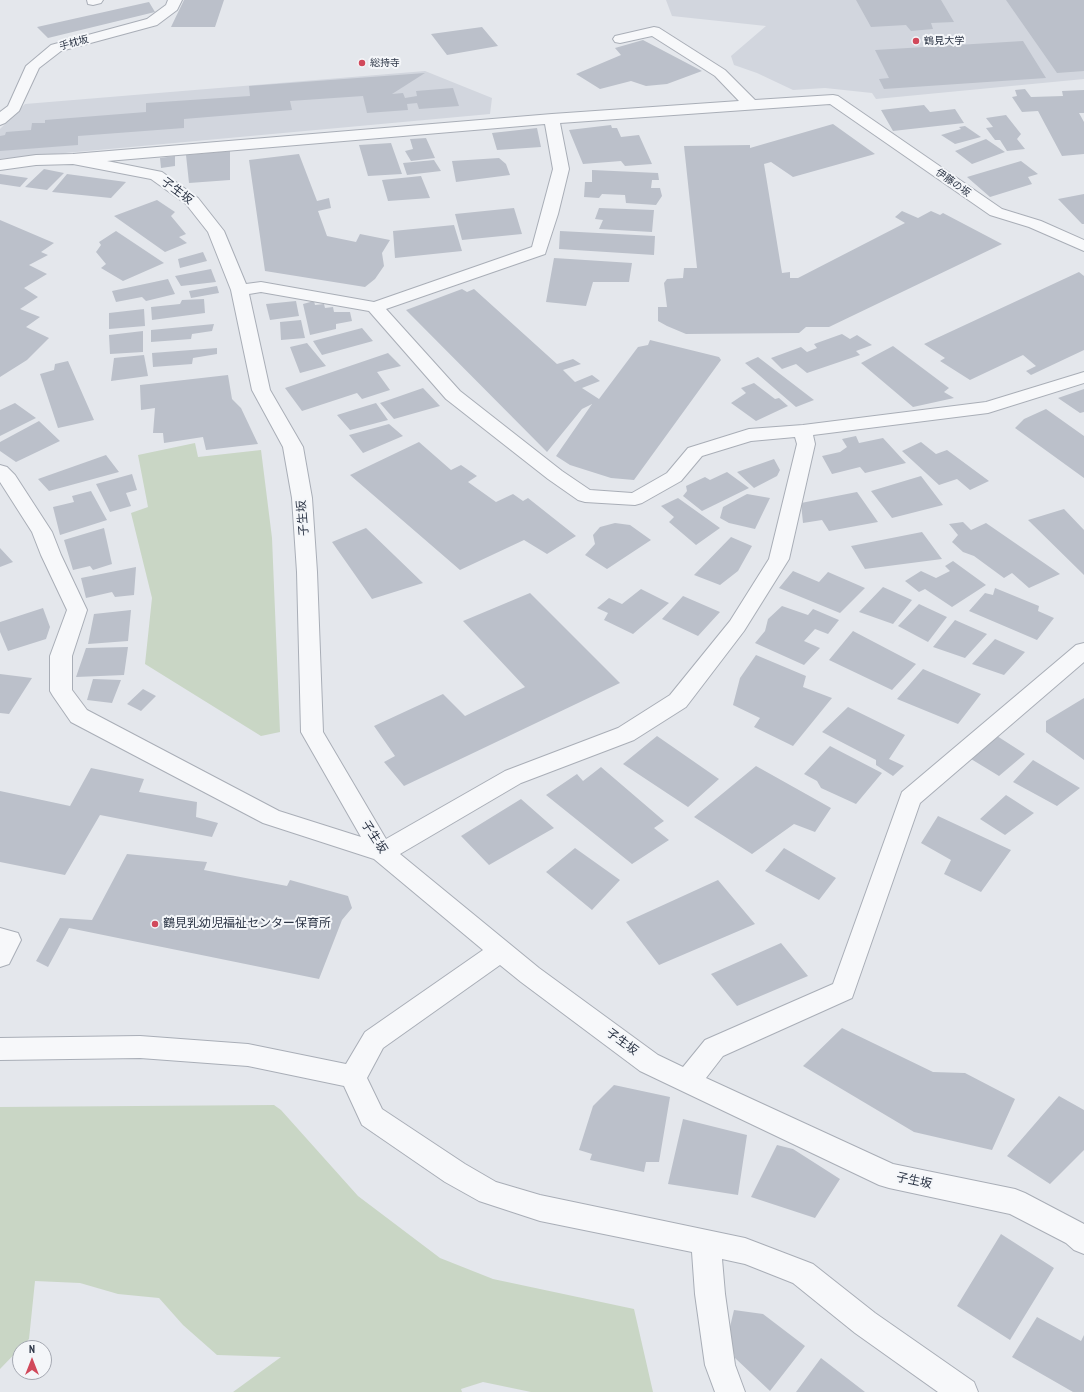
<!DOCTYPE html>
<html>
<head>
<meta charset="utf-8">
<style>
  body { margin:0 }
  #map { position:relative; width:1084px; height:1392px; overflow:hidden; background:#e4e7ec; font-family:"PT Sans Narrow",sans-serif }
  canvas { display:block }
  .north { position:absolute; left:12px; top:1340px; width:40px; height:40px; box-sizing:border-box; background:#f4f6f9; border:1px solid #a4a8b1; border-radius:50%; rotate:0deg; font-size:11px; font-weight:700; line-height:16px; text-align:center; color:#2b3445 }
  .north::after { content:''; display:block; margin:auto; width:14px; height:18px; background:#d1495b; clip-path:polygon(50% 0,100% 100%,50% 72%,0 100%) }
</style>
</head>
<body>
<div id="map">
<canvas width="1084" height="1392"></canvas>
<div class="north">N</div>
</div>
<script>
const ctx = document.querySelector('canvas').getContext('2d');
ctx.lineJoin = 'round';
function fill(path, color) { ctx.fillStyle = color; ctx.fill(path, 'evenodd'); }
const toPath = rows => new Path2D(rows.map(r => 'M' + r).join(''));
function strokePath(path, color, width, dash) { ctx.strokeStyle = color; ctx.lineWidth = width; ctx.lineCap = dash ? 'butt' : 'round'; ctx.setLineDash(dash || []); ctx.stroke(path); }
function drawText(font, color, halo, rows, align = 'center') {
  ctx.font = font + ' "PT Sans Narrow","Noto Sans JP",sans-serif'; ctx.lineWidth = 4; ctx.setLineDash([]); ctx.textBaseline = 'middle'; ctx.strokeStyle = halo; ctx.fillStyle = color; for (const [text, x, y, turn = 0] of rows) {
    ctx.save(); ctx.translate(x, y); ctx.rotate((+turn || 0) * Math.PI / 180); ctx.textAlign = isNaN(turn) ? turn : align; if (halo) ctx.strokeText(text, 0, 0); ctx.fillText(text, 0, 0); ctx.restore();
  }
}
fill(toPath([
  [666,0,1084,0,1084,79,876,99,872,93,825,88,793,90,757,73,734,65,731,56,766,26,672,16],
  [425,71,492,98,490,114,0,159,0,129,25,104]
]), '#d2d6de');
fill(toPath([
  [195,443,198,457,261,450,272,538,280,732,261,736,145,664,152,598,131,513,148,507,138,455],
  [274,1105,281,1110,358,1196,440,1258,493,1279,634,1309,653,1392,531,1392,483,1382,461,1389,462,1392,233,1392,281,1357,217,1355,183,1325,159,1298,118,1294,80,1283,35,1281,29,1339,0,1369,0,1107]
]), '#c9d6c5');
fill(toPath([
  [184,0,224,0,215,27,171,27],
  [856,0,941,0,954,22,931,23,933,29,911,31,906,25,871,27],
  [1006,0,1084,0,1084,71,1057,73],
  [149,2,155,12,48,38,37,27],
  [482,27,498,46,447,55,431,34],
  [643,40,702,71,667,84,646,86,631,81,600,89,576,74,621,55,615,48],
  [1023,41,1046,78,884,89,879,79,889,78,875,50],
  [425,73,392,94,403,93,405,98,417,96,416,91,453,88,459,106,419,109,417,103,407,104,408,110,367,113,363,96,290,101,292,110,184,119,184,128,78,136,78,145,0,151,0,136,5,135,6,132,31,130,32,123,45,123,45,120,146,112,146,103,250,96,249,86],
  [1025,89,1031,97,1063,96,1062,91,1084,90,1084,113,1079,113,1084,122,1084,154,1062,156,1038,111,1022,112,1012,97,1017,96,1015,90],
  [924,105,930,112,955,109,964,123,893,131,881,110],
  [1006,115,1021,134,1017,139,1025,149,1007,151,1000,140,995,140,986,128,993,127,986,118],
  [833,124,875,154,793,177,771,162,764,164,782,273,790,272,790,278,798,278,905,223,895,217,902,211,918,218,931,211,940,215,943,213,1002,244,829,327,806,327,799,333,686,334,667,326,658,321,658,307,667,307,664,283,667,279,683,278,684,268,697,268,684,146,750,145,750,148],
  [611,125,612,128,617,128,621,137,639,135,652,164,625,166,621,161,583,164,569,130],
  [965,126,981,137,955,144,941,135,961,129,959,127],
  [537,128,541,147,497,150,492,133],
  [426,138,435,158,411,161,405,151,413,149,410,139],
  [986,139,1005,152,972,164,955,151],
  [391,143,402,174,368,176,359,145],
  [230,151,230,180,189,183,186,155],
  [299,154,317,201,329,198,331,208,318,211,327,236,356,242,360,234,390,240,382,253,384,266,375,279,365,287,265,271,249,160],
  [175,156,175,166,161,168,160,158],
  [499,158,506,164,510,175,456,182,452,161],
  [434,160,441,171,407,175,403,163],
  [1021,161,1038,174,1028,177,1032,184,990,197,967,177],
  [44,169,64,173,47,190,25,187],
  [592,170,658,173,659,180,652,180,651,188,660,188,662,196,656,205,626,203,625,195,602,194,599,198,584,197,585,182,592,182],
  [0,174,28,178,20,187,0,184],
  [67,174,126,182,111,198,52,192],
  [421,176,430,198,388,201,382,180],
  [1084,194,1084,224,1082,224,1058,199],
  [157,200,175,212,171,216,186,234,179,237,187,243,165,252,114,216],
  [514,208,522,234,462,240,455,214],
  [599,208,654,210,652,232,599,229,603,220,595,219],
  [0,220,54,243,41,252,48,255,29,265,47,274,24,288,38,297,20,309,40,317,26,327,49,338,27,360,0,377],
  [454,225,462,251,395,258,393,231],
  [116,231,164,263,123,281,101,268,106,264,96,252,101,245,99,242],
  [560,231,655,236,654,255,559,249],
  [203,252,207,261,180,268,178,259],
  [554,258,632,263,629,282,593,282,586,306,546,302],
  [211,269,216,282,181,286,175,276],
  [1079,272,1084,276,1084,350,1031,375,1026,371,1036,366,1023,355,970,380,940,361,945,358,924,344],
  [168,279,175,294,146,301,142,297,116,302,112,291],
  [217,286,219,293,191,298,189,291],
  [462,289,467,292,474,289,557,364,573,359,581,364,563,370,575,382,592,375,600,381,582,388,599,399,638,347,648,345,650,340,719,357,721,360,634,480,611,478,570,465,556,456,592,404,582,409,547,452,406,310],
  [204,299,205,313,152,320,151,307,180,304,182,300],
  [296,301,299,316,270,320,266,304],
  [314,301,315,305,324,304,325,308,333,307,334,312,350,312,352,321,336,324,336,329,310,335,303,304],
  [144,309,145,326,109,329,109,313],
  [301,320,305,338,281,340,280,322],
  [214,324,212,331,192,334,191,339,151,342,151,330],
  [362,328,373,341,322,355,313,341],
  [143,331,143,352,110,354,109,335],
  [842,334,850,339,857,335,872,345,856,351,860,355,807,373,796,364,782,369,771,358,801,347,807,352,817,348,814,344],
  [307,343,326,366,300,373,290,347],
  [893,346,949,388,944,392,954,398,913,407,861,363],
  [217,348,217,354,193,358,192,364,153,367,152,353],
  [388,353,401,366,377,372,390,390,362,399,357,393,302,411,285,388],
  [144,355,148,376,111,381,114,358],
  [758,357,814,400,796,407,745,363],
  [68,361,94,420,58,428,40,374,54,370,55,364],
  [228,375,232,399,241,408,258,444,206,450,203,437,164,443,163,433,153,433,155,408,141,410,140,385],
  [754,383,775,399,779,398,788,406,756,421,731,403,746,393,741,388],
  [423,388,440,406,394,419,380,403],
  [1084,389,1084,412,1080,413,1058,398],
  [15,403,36,418,0,436,0,410],
  [376,403,388,420,350,430,337,415],
  [1046,409,1084,436,1084,478,1015,428,1024,419],
  [39,421,60,441,16,462,0,451,0,442],
  [389,424,403,436,363,453,349,435],
  [856,436,859,443,883,438,906,463,865,473,860,467,832,474,822,456,840,452,847,447,842,439],
  [419,442,451,470,461,465,477,476,468,482,496,502,513,494,523,501,528,498,576,536,547,554,524,540,460,570,350,475],
  [921,442,936,454,947,450,989,481,970,490,957,479,939,485,902,451],
  [106,455,119,472,49,491,38,479],
  [774,459,780,470,777,476,754,488,737,472],
  [727,472,749,488,702,511,683,496,687,491,686,486,705,477,710,480],
  [132,474,137,490,126,493,131,506,110,512,96,484],
  [921,476,943,505,892,518,871,491],
  [91,491,107,520,60,535,53,507,74,502,72,496],
  [857,492,878,522,829,531,822,520,803,523,801,503],
  [747,494,770,498,755,529,729,523,720,518,723,507],
  [678,498,720,528,696,545,669,522,674,517,661,506],
  [1064,509,1084,530,1084,575,1028,520],
  [963,522,971,530,986,523,1060,574,1029,588,1012,573,1004,578,974,556,963,552,952,542,958,535,949,524],
  [615,523,630,525,651,540,607,569,585,555,595,544,593,535,600,527],
  [104,528,112,564,93,570,90,566,73,570,64,540],
  [366,528,423,583,372,599,332,542],
  [922,532,942,559,865,569,851,546],
  [731,537,752,546,738,571,720,585,694,575],
  [0,548,13,562,0,567],
  [953,561,986,585,952,607,925,589,919,592,905,581,921,571,936,578,950,571,945,566],
  [136,567,134,595,115,597,112,592,86,598,81,578],
  [793,571,819,582,828,572,865,588,840,613,779,588],
  [883,587,912,600,893,624,859,612],
  [995,588,1039,606,1038,611,1054,618,1037,640,969,611,985,593,993,595],
  [641,589,669,603,633,634,604,620,608,613,597,608,609,598,622,604],
  [530,593,620,683,404,786,384,762,395,756,374,726,443,694,465,716,525,687,463,621],
  [683,596,720,612,698,636,662,619],
  [919,604,947,617,928,642,898,626],
  [782,606,808,615,813,609,839,620,828,634,815,629,804,641,820,648,804,665,755,643,765,631,768,619],
  [43,608,50,627,46,639,8,651,0,632,0,622],
  [131,610,128,641,88,644,94,614],
  [955,620,987,634,965,658,933,647],
  [853,631,916,664,892,690,829,660],
  [995,639,1025,652,1004,675,972,664],
  [128,647,124,675,76,677,86,648],
  [756,655,806,676,803,687,832,698,793,746,754,727,760,718,733,705,740,678],
  [923,669,981,694,958,724,897,699],
  [0,674,32,678,9,714,0,713],
  [93,679,121,680,112,703,87,700],
  [143,689,156,696,141,711,127,704],
  [1084,698,1084,760,1046,732,1046,721],
  [848,707,905,735,889,759,904,766,893,776,876,765,876,760,822,732],
  [657,736,719,779,688,807,623,764],
  [997,736,1025,754,999,776,971,759],
  [830,746,882,773,856,804,821,788,817,781,804,774],
  [1033,760,1080,788,1057,806,1013,782],
  [756,766,831,808,815,832,794,824,752,854,694,817],
  [601,767,664,821,654,828,669,840,632,864,546,795,577,774,583,781],
  [91,768,144,779,139,792,197,802,196,817,218,823,212,837,100,815,65,875,0,862,0,791,70,806],
  [1006,795,1034,813,1005,835,980,819],
  [521,799,554,828,489,865,461,836],
  [938,816,1011,850,981,892,944,874,951,860,921,843],
  [575,848,620,880,592,910,546,872],
  [784,848,836,878,819,900,765,871],
  [127,854,207,862,204,870,287,886,290,880,348,896,352,908,342,920,319,979,69,928,48,967,36,961,60,918,92,920],
  [718,880,755,924,659,965,626,922],
  [781,943,808,976,737,1006,711,974],
  [842,1028,933,1072,965,1073,1015,1099,992,1150,914,1132,803,1066],
  [614,1085,670,1097,659,1162,646,1162,644,1172,590,1160,592,1154,579,1150,593,1106],
  [1059,1096,1084,1110,1084,1150,1050,1184,1007,1156],
  [683,1119,747,1135,738,1195,668,1184],
  [777,1145,793,1149,840,1179,815,1218,751,1197],
  [1001,1234,1054,1268,1010,1340,957,1306],
  [734,1310,763,1314,805,1346,770,1391,735,1358,729,1331],
  [1037,1317,1081,1341,1084,1335,1084,1392,1073,1392,1012,1357],
  [821,1358,865,1392,796,1392]
]), '#bbc0ca');
const minor = toPath([
  [87,0,103,0,101,3,93,5,88,4,87,0],
  [168,0,182,0,177,10,157,25,61,51,39,68,19,111,5,123,0,125,0,112,8,106,26,66,51,45,147,19,166,5,168,0],
  [654,27,659,28,725,70,755,100,833,95,838,96,1002,209,1041,221,1084,240,1084,251,1029,227,990,215,830,104,560,123,569,169,558,214,545,254,386,309,460,391,562,471,590,490,632,493,667,473,688,448,749,429,803,425,986,402,1084,372,1084,383,988,413,813,435,815,444,789,559,744,631,686,707,634,740,521,783,400,854,539,968,658,1055,683,1067,705,1040,833,984,902,792,1076,645,1084,643,1084,662,920,803,852,998,723,1056,706,1078,893,1164,1015,1189,1025,1193,1084,1224,1084,1254,1074,1250,1066,1243,1010,1214,889,1188,879,1185,640,1071,521,982,500,965,383,1048,367,1078,382,1109,465,1164,496,1182,540,1195,745,1238,813,1264,875,1313,974,1382,978,1392,938,1392,855,1333,793,1283,745,1264,722,1259,725,1294,735,1365,745,1392,715,1392,705,1365,695,1294,692,1252,540,1221,479,1201,445,1182,362,1125,344,1086,248,1066,140,1058,0,1060,0,1038,140,1036,248,1044,346,1064,365,1032,483,950,374,859,263,823,71,722,53,696,50,691,50,656,67,610,41,555,32,532,0,482,0,465,7,467,15,475,52,532,61,555,87,610,72,656,72,690,87,710,279,811,361,837,301,732,297,572,292,498,283,447,252,390,231,290,208,232,186,204,151,179,73,164,36,165,0,170,0,160,36,155,73,154,552,114,739,101,715,76,652,36,620,43,615,42,613,39,615,36,654,27],
  [545,124,553,169,532,247,374,302,261,282,246,284,224,231,198,198,162,172,107,161,545,124],
  [261,292,369,311,446,399,548,479,578,500,585,502,635,505,642,503,681,481,702,456,751,441,795,437,797,444,769,559,730,621,670,695,618,728,505,771,386,839,323,732,317,572,312,498,303,447,270,390,249,294,261,292],
  [0,928,18,933,21,940,9,964,0,967,0,928]
]);
strokePath(minor, '#a9aeb7', 2);
fill(minor, '#f7f8fa');
for (const [x, y, r, color] of [
  [916,41,4,"#d1495b"],
  [362,63,4,"#d1495b"],
  [155,924,4,"#d1495b"]
]) { const dot = new Path2D(); dot.arc(x, y, r, 0, 2 * Math.PI); ctx.fillStyle = color; ctx.fill(dot); strokePath(dot, '#f4f6f9', 1.5); }
drawText('10px', '#2b3445', '#f4f6f9', [
  ["鶴見大学",924,41],
  ["総持寺",370,63]
], 'left');
drawText('10px', '#2b3445', '#f4f6f9', [
  ["手枕坂",74,43,-15],
  ["伊藤の坂",953,183,35]
]);
drawText('12px', '#2b3445', '#f4f6f9', [
  ["子生坂",177,191,37],
  ["子生坂",303,518,-95],
  ["子生坂",374,837,57],
  ["子生坂",622,1042,36],
  ["子生坂",914,1181,12]
]);
drawText('12px', '#2b3445', '#f4f6f9', [
  ["鶴見乳幼児福祉センター保育所",163,924]
], 'left');
</script>
</body>
</html>
